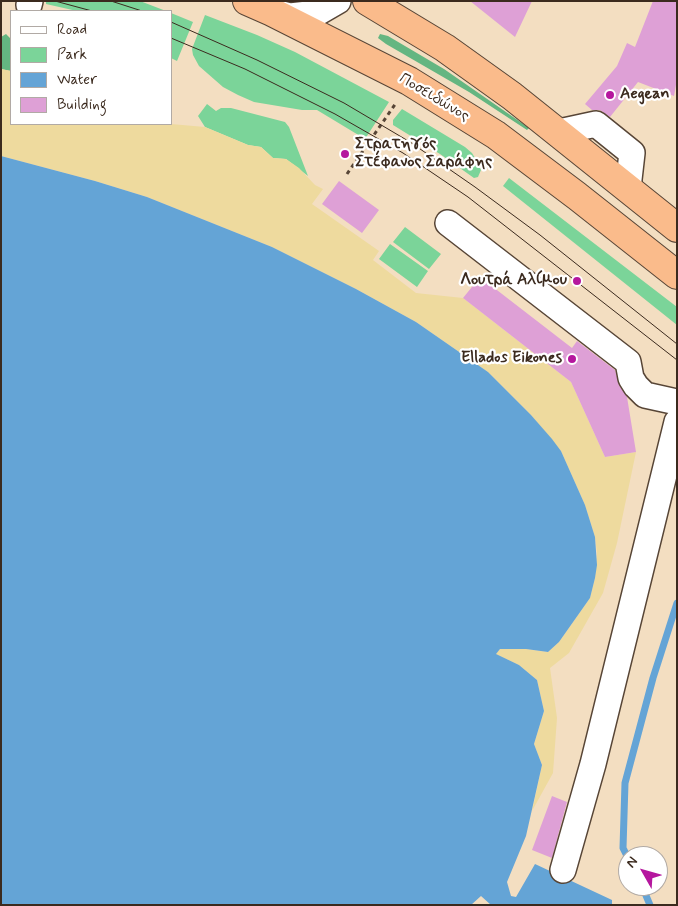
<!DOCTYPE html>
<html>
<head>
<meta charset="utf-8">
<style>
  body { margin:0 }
  #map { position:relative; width:678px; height:906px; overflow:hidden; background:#f3dec1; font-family:Mynerve,sans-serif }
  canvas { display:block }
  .frame { position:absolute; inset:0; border:2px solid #3b2a1e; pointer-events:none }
  .legend { position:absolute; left:10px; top:10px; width:162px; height:115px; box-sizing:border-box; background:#fff; border:1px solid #b1aaa5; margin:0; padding:6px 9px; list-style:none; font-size:15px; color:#3b2a1e }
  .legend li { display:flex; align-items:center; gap:10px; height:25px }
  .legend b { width:25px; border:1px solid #b1aaa5 }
  .north { position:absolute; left:618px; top:846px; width:50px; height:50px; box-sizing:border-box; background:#fff; border:1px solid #b1aaa5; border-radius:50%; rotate:308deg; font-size:14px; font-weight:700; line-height:20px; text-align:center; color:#3b2a1e }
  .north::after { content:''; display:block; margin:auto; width:18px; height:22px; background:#b5179e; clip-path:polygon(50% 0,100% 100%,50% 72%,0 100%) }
</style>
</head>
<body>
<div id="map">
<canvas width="678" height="906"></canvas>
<div class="frame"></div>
<ul class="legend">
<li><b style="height:6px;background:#fff"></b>Road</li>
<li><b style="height:14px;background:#7bd499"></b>Park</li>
<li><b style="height:14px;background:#64a4d6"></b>Water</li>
<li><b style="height:14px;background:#dea0d6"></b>Building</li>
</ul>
<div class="north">N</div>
</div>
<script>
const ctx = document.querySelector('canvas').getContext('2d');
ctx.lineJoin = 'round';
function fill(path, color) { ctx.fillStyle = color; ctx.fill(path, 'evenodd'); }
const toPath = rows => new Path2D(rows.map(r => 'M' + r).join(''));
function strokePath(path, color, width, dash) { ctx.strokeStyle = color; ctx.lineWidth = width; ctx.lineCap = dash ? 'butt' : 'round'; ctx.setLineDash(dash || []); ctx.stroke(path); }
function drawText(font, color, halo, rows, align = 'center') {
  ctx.font = font + ' Mynerve,sans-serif'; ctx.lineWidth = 4.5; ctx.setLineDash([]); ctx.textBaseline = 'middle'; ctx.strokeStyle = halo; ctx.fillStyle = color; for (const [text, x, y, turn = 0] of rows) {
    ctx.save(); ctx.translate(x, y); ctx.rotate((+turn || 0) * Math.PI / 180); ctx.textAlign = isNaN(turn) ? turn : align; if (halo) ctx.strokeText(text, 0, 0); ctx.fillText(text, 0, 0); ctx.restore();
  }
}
fill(toPath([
  [46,1,140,1,166,11,77,11,46,4],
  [171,13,193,22,177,61,171,58],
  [205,15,257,35,295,52,389,102,365,139,317,110,302,110,254,102,238,95,223,87,199,66,193,55,192,49],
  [207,104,216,111,221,108,231,108,285,122,289,127,308,176,286,159,273,158,261,147,248,145,205,127,198,116],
  [402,109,465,147,472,153,478,163,481,170,478,177,474,178,440,154,393,125,393,120],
  [509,178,677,307,677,325,503,186],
  [405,227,441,254,429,269,393,242],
  [390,244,428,271,417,287,379,259]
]), '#7bd499');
fill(toPath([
  [6,34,11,39,11,71,1,69,1,37],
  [380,34,388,36,444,69,529,128,527,130,469,92,386,44,378,38]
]), '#64b681');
fill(toPath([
  [1,69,11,71,11,124,171,124,205,127,248,145,261,147,273,158,286,159,299,168,315,185,323,189,312,204,379,251,373,260,416,293,463,298,571,382,605,457,636,452,617,543,603,593,569,653,550,668,557,718,553,773,532,811,542,765,534,744,544,711,537,680,519,665,495,654,500,649,526,649,548,652,559,642,590,598,595,578,597,553,595,537,585,505,561,451,531,415,488,372,416,322,356,289,272,247,147,197,95,181,1,156]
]), '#eeda9e');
fill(toPath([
  [1,156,95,181,147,197,272,247,356,289,416,322,488,372,531,415,552,439,561,451,585,505,595,537,597,565,595,578,590,598,559,642,548,652,526,649,500,649,496,654,519,665,537,680,544,711,534,744,542,765,526,836,507,882,511,896,516,897,535,864,612,900,612,905,491,905,481,896,471,905,1,905]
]), '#64a4d6');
strokePath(toPath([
  [628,858,623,848,625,783,653,678,677,603],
  [642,886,650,905]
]), '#64a4d6', 7);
fill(toPath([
  [470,1,532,1,515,37],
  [653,1,677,1,677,79,674,96,638,82,610,117,600,110,592,110,585,104,617,66,627,43,635,47],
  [339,181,379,210,362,233,322,204],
  [480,277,572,348,577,341,615,370,619,385,627,397,636,452,605,457,571,382,463,298],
  [552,796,567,802,552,858,532,850]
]), '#dea0d6');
const minor = toPath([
  [29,5,30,1],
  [274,12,290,16,308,14,319,12,338,1],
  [559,132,596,124,632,153,628,188],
  [448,223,628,362,631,378,636,386,645,395,677,402],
  [563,870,593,764,677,422]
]);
const highway = toPath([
  [247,1,272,12,409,81,496,135,577,196,677,275],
  [367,1,445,48,512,96,677,228]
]);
strokePath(minor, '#574536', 28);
strokePath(highway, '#574536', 30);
strokePath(toPath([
  [347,174,396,103]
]), '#574536', 3, [4, 4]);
strokePath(minor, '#fff', 25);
strokePath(highway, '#fabb8b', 28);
strokePath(toPath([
  [55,1,92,11],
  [111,1,142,11],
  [171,22,257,60,344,103,410,142,475,187,540,235,677,344],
  [171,38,245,69,335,114,403,153,468,197,677,360]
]), '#3b2a1e', 1);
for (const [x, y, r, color] of [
  [610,95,5,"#b5179e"],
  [345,154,5,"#b5179e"],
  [577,281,5,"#b5179e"],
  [572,359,5,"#b5179e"]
]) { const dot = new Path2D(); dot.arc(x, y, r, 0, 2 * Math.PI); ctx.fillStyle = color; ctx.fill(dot); strokePath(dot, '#fff', 2); }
drawText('bold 16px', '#3b2a1e', '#fff', [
  ["Aegean",620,95],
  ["Στρατηγός",355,145],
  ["Στέφανος Σαράφης",355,163],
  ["Λουτρά Αλίμου",567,281,"right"],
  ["Ellados Eikones",562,359,"right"]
], 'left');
drawText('16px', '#3b2a1e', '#fff', [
  ["Ποσειδώνος",434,98,31]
]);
</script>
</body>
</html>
